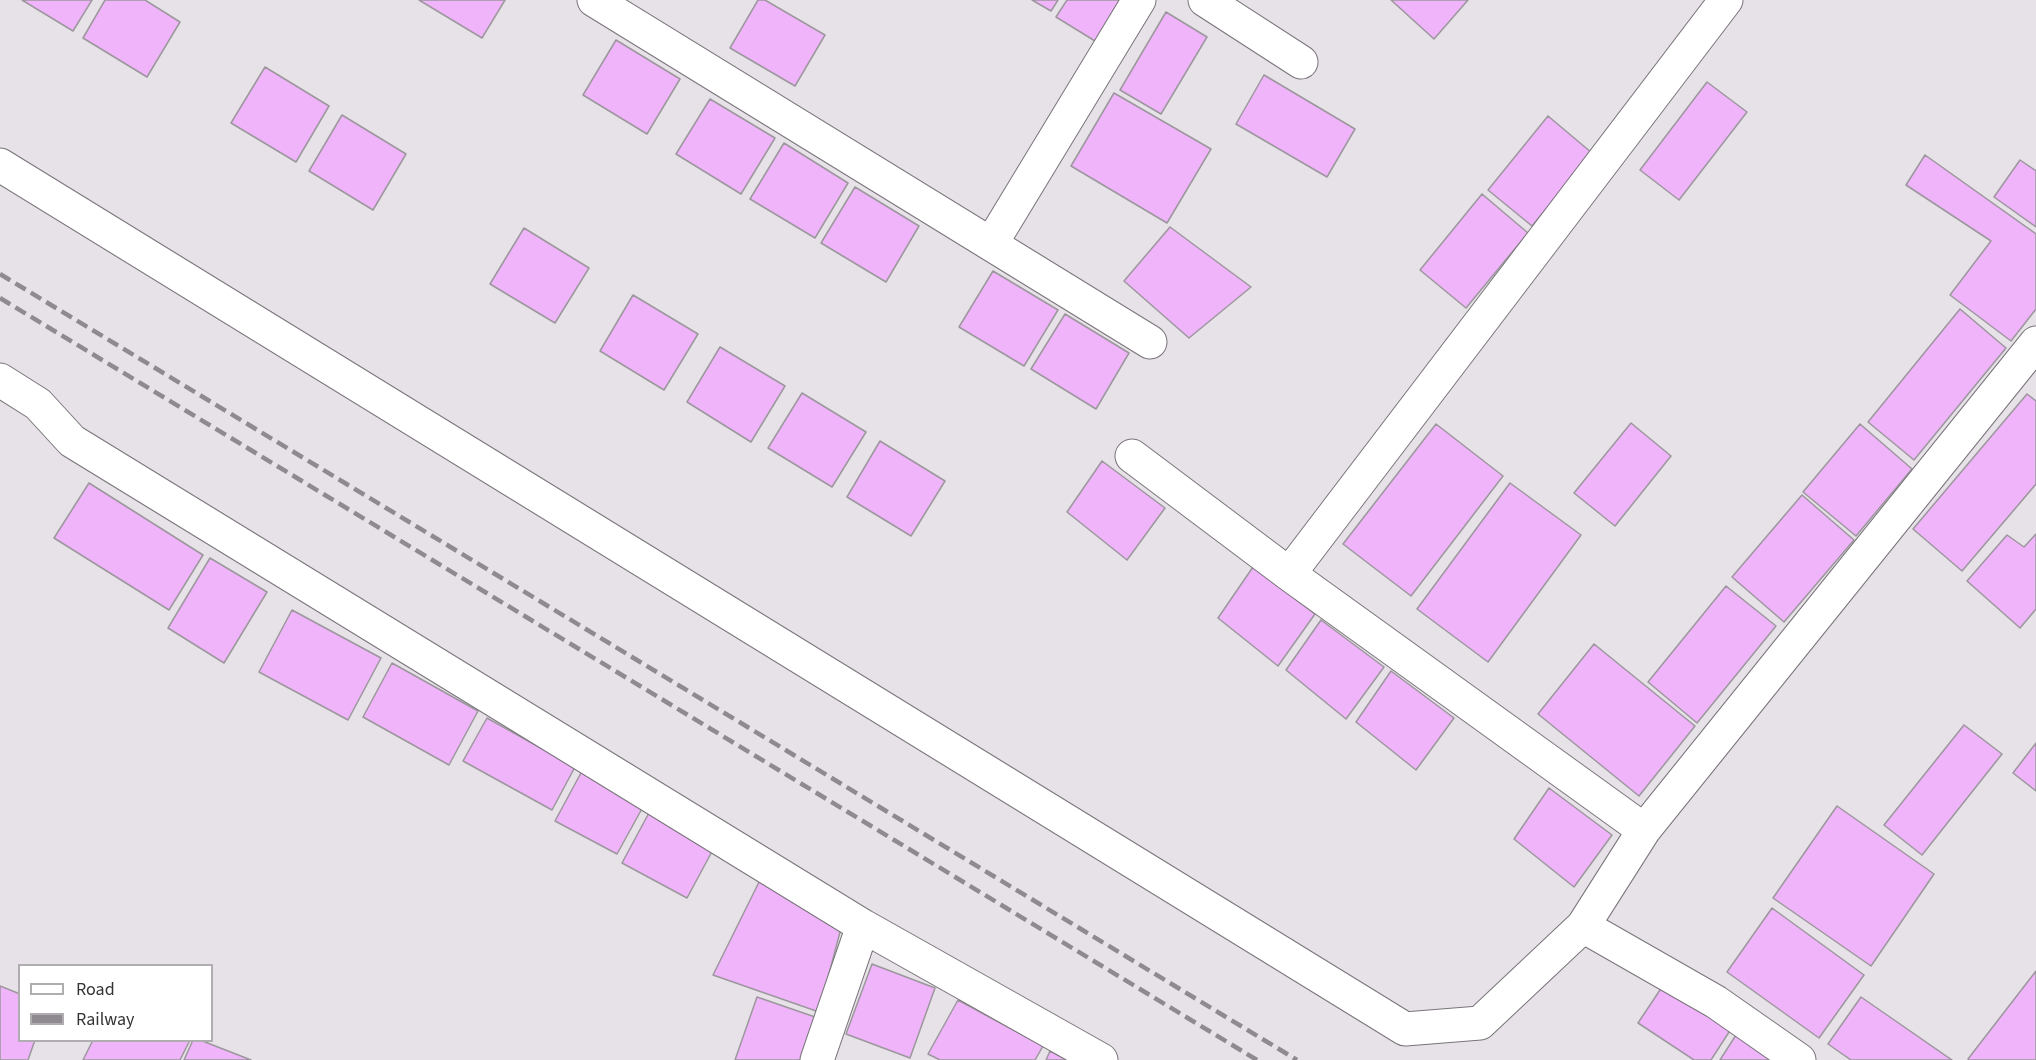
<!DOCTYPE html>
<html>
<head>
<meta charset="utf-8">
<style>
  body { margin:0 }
  #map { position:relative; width:2036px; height:1060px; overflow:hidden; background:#e7e1e8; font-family:"Source Sans 3",sans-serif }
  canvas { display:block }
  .legend { position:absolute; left:18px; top:964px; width:195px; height:78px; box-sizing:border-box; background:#fff; border:2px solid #afadaf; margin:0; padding:8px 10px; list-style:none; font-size:18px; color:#363336 }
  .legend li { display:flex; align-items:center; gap:12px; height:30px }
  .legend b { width:30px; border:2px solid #afadaf }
</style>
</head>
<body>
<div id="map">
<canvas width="2036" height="1060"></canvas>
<ul class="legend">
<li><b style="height:8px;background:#fff"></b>Road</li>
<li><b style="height:8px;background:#8f8a8f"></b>Railway</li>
</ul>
</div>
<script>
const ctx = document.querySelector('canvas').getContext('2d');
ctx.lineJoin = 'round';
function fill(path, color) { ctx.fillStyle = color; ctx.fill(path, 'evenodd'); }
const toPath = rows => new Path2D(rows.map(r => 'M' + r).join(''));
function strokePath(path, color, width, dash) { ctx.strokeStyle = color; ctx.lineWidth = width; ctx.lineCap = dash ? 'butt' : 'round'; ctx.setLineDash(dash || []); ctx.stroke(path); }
const building = toPath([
  [22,0,92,0,73,31,22,0],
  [105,0,145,0,180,22,147,77,83,38,105,0],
  [419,0,505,0,482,38,419,0],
  [758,0,765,0,825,35,795,86,730,48,758,0],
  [1032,0,1058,0,1051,11,1032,0],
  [1067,0,1120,0,1095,41,1056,17,1067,0],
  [1391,0,1468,0,1434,39,1391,0],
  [1166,12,1207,37,1161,114,1120,90,1166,12],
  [616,40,680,79,647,134,583,95,616,40],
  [265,67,329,106,296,162,231,123,265,67],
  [1264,75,1355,129,1327,177,1236,124,1264,75],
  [1707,82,1747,112,1679,200,1640,170,1707,82],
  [1114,93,1211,149,1167,223,1071,166,1114,93],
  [710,99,775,138,741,194,676,154,710,99],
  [342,115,406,154,373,210,309,171,342,115],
  [1548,116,1592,153,1532,226,1488,190,1548,116],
  [784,143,848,183,815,238,750,199,784,143],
  [1925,155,2036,234,2036,309,2011,341,1950,295,1991,241,1906,185,1925,155],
  [2020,160,2036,171,2036,227,1994,197,2020,160],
  [855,187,919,226,886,282,821,243,855,187],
  [1482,194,1528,233,1466,308,1420,270,1482,194],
  [1170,227,1251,287,1189,338,1124,281,1170,227],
  [524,228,589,268,555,323,490,284,524,228],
  [993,271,1058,310,1024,366,959,327,993,271],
  [633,295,698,334,664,390,600,351,633,295],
  [1960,309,2006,348,1914,460,1868,422,1960,309],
  [1065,314,1129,353,1096,409,1031,369,1065,314],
  [720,347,785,386,751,442,687,402,720,347],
  [802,393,866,432,832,487,768,448,802,393],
  [2027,394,2036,401,2036,484,1962,571,1913,529,2027,394],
  [1631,423,1671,456,1615,526,1574,493,1631,423],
  [1436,424,1503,476,1411,596,1343,544,1436,424],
  [1860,424,1912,469,1856,536,1803,492,1860,424],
  [880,441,945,481,911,536,847,497,880,441],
  [1102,461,1165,508,1127,560,1067,512,1102,461],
  [89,483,203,555,169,610,54,538,89,483],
  [1510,483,1581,535,1488,662,1417,609,1510,483],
  [1802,495,1854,540,1784,622,1732,577,1802,495],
  [2036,534,2036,609,2020,628,1967,581,2007,535,2024,547,2036,534],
  [210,558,267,592,224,663,168,628,210,558],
  [1253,567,1315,614,1278,666,1218,618,1253,567],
  [1726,586,1776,626,1697,723,1648,682,1726,586],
  [292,610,381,658,348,720,259,672,292,610],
  [1321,620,1384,667,1346,719,1286,670,1321,620],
  [1594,644,1695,726,1639,796,1538,714,1594,644],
  [392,663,478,711,449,765,363,717,392,663],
  [1391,671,1454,718,1416,770,1356,722,1391,671],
  [487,718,575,767,552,810,463,761,487,718],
  [1964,725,2002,754,1922,855,1884,825,1964,725],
  [2036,743,2036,791,2013,773,2036,743],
  [582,771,644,805,617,854,555,821,582,771],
  [1549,788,1612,835,1574,887,1514,839,1549,788],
  [1837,806,1934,874,1871,966,1773,898,1837,806],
  [650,811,715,846,687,898,622,863,650,811],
  [764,872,844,917,819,1012,713,975,764,872],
  [1772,908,1864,975,1819,1038,1727,972,1772,908],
  [872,964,935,988,910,1058,846,1034,872,964],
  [2036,971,2036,1060,1969,1060,1968,1059,2036,971],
  [1664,984,1731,1029,1711,1060,1694,1060,1638,1023,1664,984],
  [0,986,20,994,20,1040,35,1040,28,1060,0,1060,0,986],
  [757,997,818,1018,803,1060,735,1060,757,997],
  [1861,997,1952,1060,1851,1060,1828,1044,1861,997],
  [958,1000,1043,1046,1035,1060,940,1060,928,1054,958,1000],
  [1736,1035,1774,1060,1720,1060,1736,1035],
  [93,1040,190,1040,180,1060,83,1060,93,1040],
  [193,1040,200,1040,251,1060,184,1060,193,1040],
  [1050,1051,1067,1060,1046,1060,1050,1051]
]);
fill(building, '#efb4fa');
strokePath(building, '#9c979d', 1.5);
const minor = toPath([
  [594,0,1150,342],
  [1205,0,1301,62],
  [0,165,1405,1029,1480,1023,1583,926,1644,830,2036,343],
  [991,244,1139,0],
  [0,380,38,404,72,441,863,926,1101,1060],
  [1132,456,1289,574,1644,830],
  [1289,574,1726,0],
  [1583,926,1716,1002,1799,1060],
  [817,1060,863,926]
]);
strokePath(minor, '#79747a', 35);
strokePath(minor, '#fff', 33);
strokePath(toPath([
  [0,274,1297,1060],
  [0,298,1257,1060]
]), '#8f8a8f', 4.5, [12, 6]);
</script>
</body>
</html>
